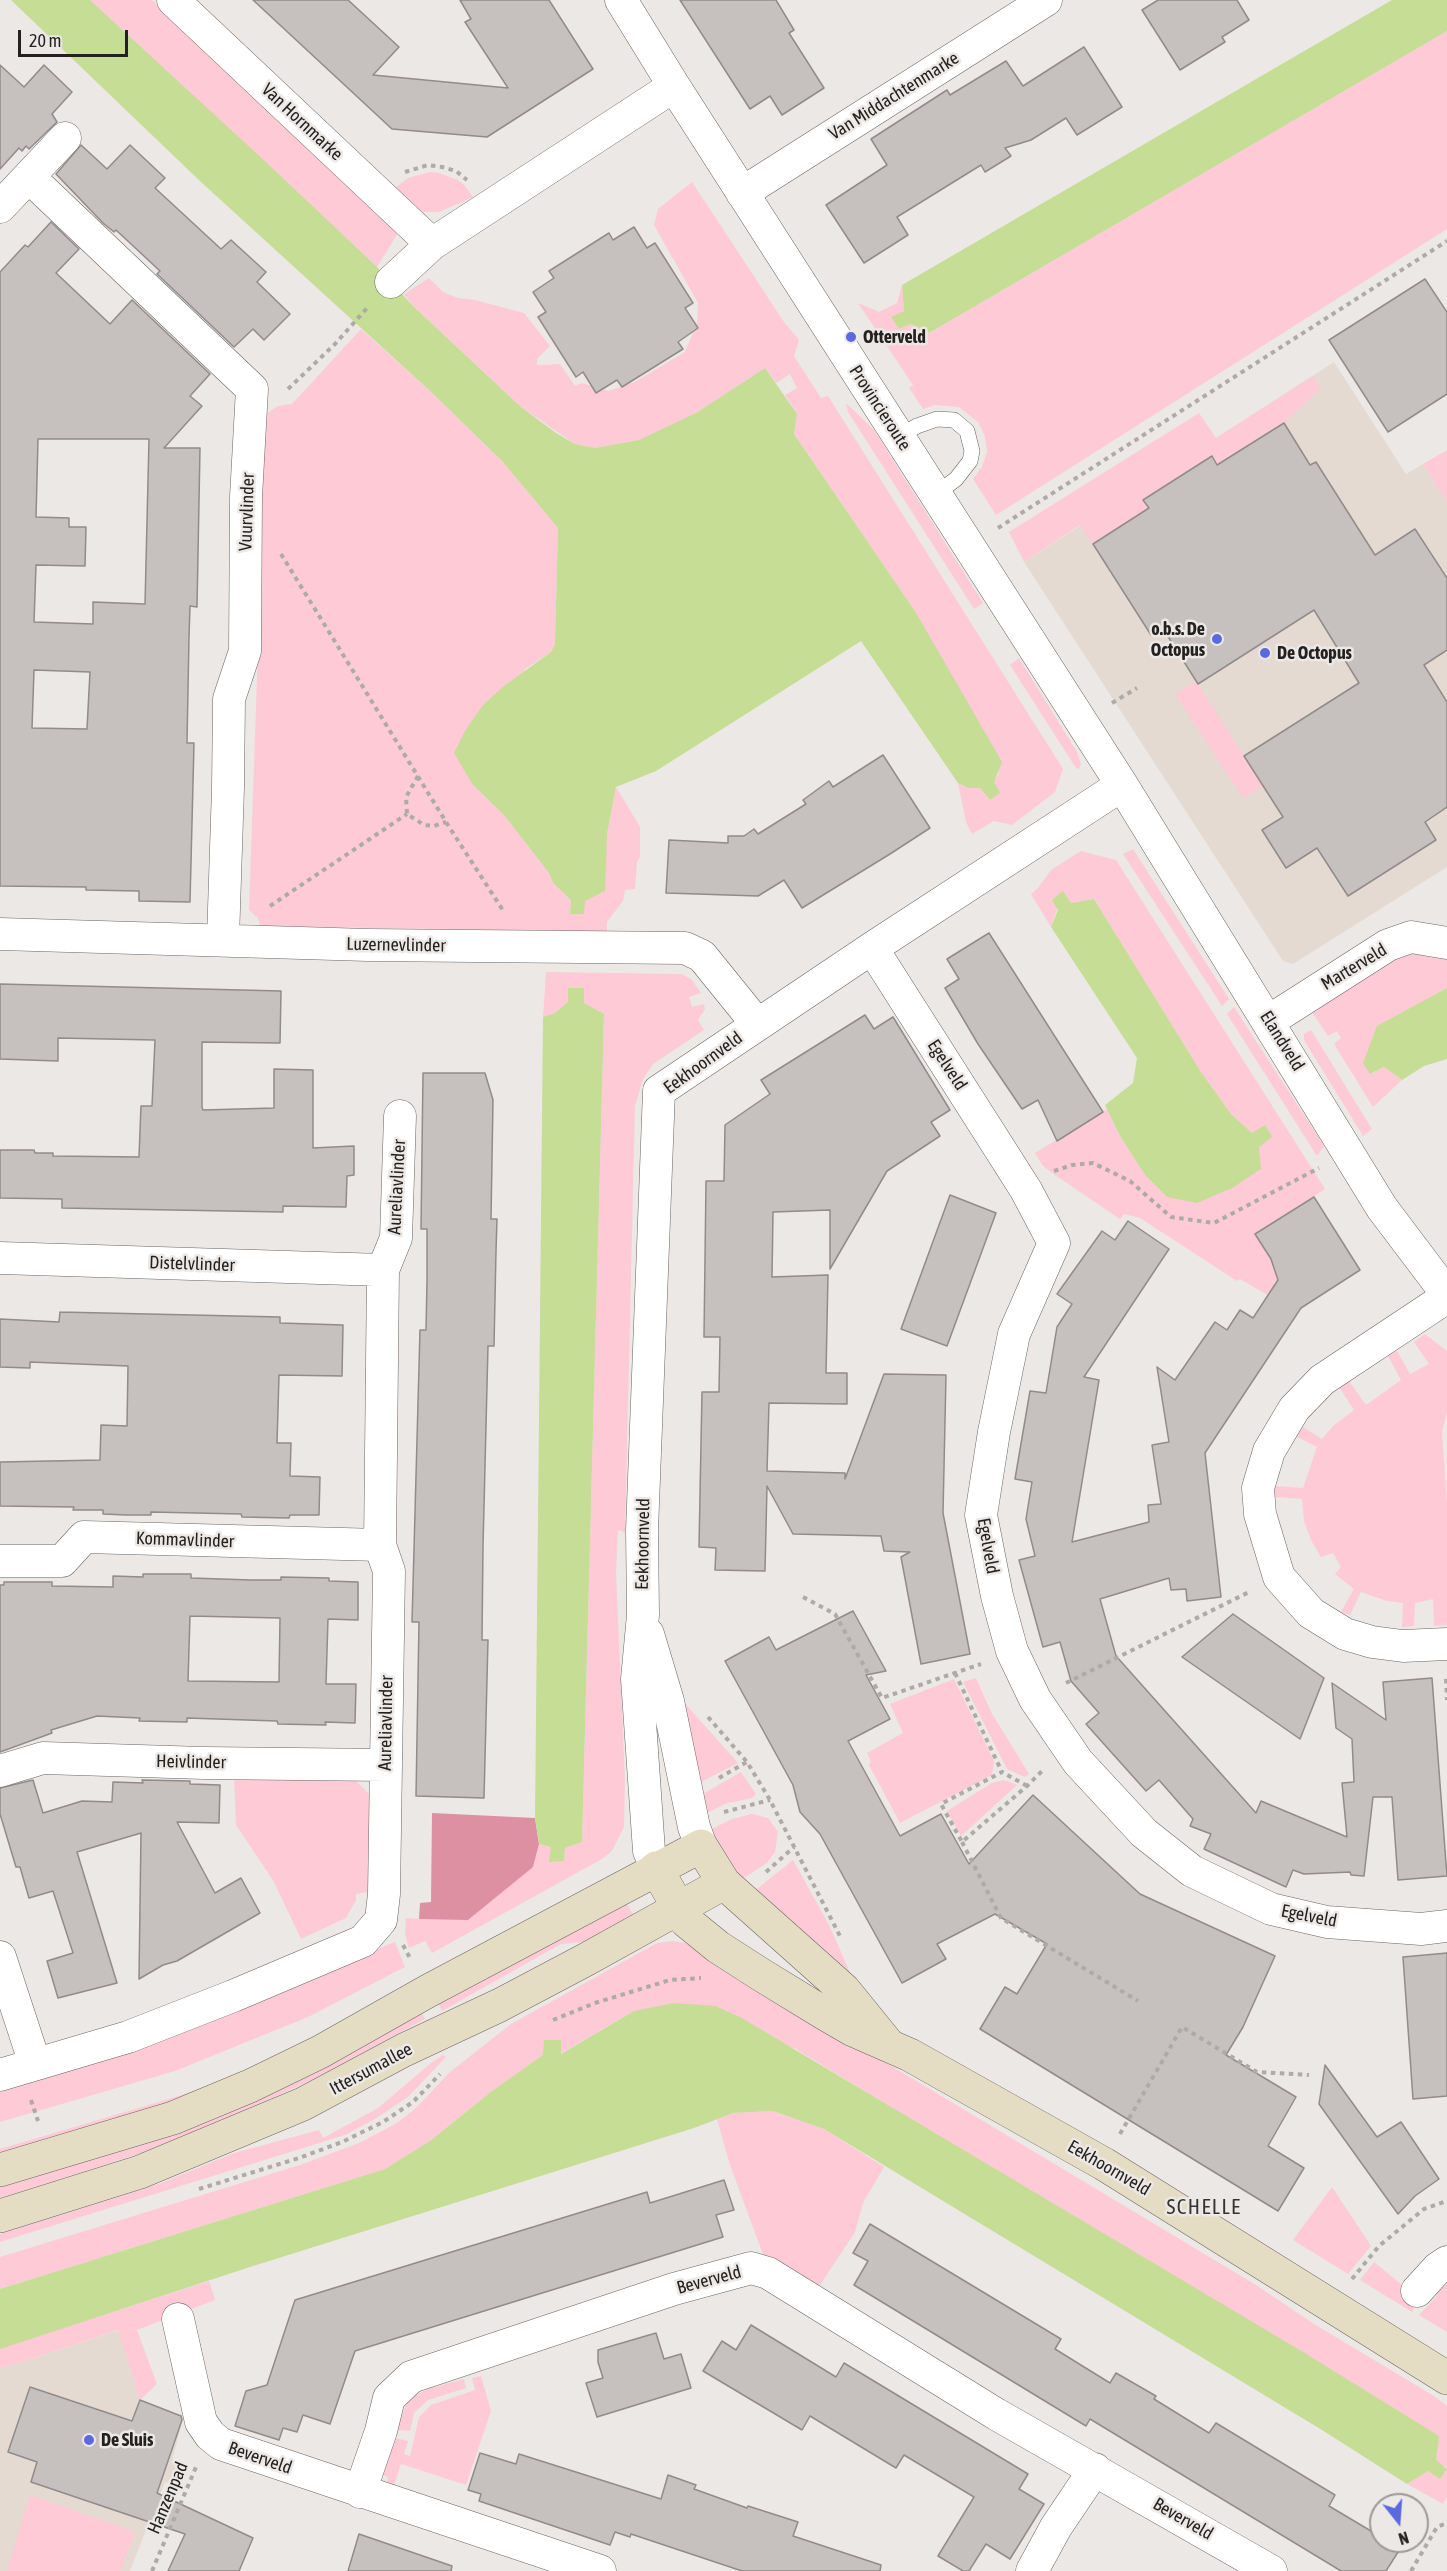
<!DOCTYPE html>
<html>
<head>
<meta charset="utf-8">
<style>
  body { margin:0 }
  #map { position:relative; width:1447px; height:2571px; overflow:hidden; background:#ece8e5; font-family:"Asap Condensed",sans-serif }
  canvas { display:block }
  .north { position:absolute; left:1369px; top:2493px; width:60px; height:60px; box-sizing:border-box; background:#ece8e5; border:2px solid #9c9997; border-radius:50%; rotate:163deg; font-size:16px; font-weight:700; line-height:24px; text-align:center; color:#242221 }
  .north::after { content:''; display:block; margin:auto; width:21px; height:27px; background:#5a69e0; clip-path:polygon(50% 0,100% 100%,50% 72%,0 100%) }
  .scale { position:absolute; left:18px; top:30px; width:110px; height:27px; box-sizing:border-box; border:3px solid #242221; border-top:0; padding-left:8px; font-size:18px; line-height:21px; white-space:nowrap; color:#242221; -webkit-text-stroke:4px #ece8e5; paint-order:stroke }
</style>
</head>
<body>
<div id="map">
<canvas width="1447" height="2571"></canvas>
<div class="north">N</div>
<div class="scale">20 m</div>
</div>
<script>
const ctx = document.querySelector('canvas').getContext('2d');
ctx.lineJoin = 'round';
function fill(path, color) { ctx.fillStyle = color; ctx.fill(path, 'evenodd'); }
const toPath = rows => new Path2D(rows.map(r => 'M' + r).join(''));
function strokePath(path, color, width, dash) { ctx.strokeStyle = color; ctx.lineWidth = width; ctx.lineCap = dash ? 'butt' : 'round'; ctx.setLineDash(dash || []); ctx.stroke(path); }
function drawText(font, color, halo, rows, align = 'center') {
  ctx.font = font + ' "Asap Condensed",sans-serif'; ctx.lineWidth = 5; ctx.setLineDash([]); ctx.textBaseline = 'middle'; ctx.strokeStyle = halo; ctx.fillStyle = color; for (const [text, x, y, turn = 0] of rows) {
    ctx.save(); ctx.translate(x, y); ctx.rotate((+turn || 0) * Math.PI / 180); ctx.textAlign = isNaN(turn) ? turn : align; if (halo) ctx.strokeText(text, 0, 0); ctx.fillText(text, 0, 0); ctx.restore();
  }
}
fill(toPath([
  [1334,362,1406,474,1423,464,1447,502,1447,867,1293,964,1283,961,1024,562],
  [119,2330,140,2400,183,2417,172,2462,178,2465,173,2486,165,2482,130,2571,0,2571,0,2369]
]), '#e5dad1');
fill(toPath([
  [90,0,152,0,398,233,377,267],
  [1447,31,1447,229,996,515,973,479,982,467,987,452,985,437,979,423,959,407,935,405,923,409,909,388,913,385,858,303,879,312,897,303,902,285,904,311,892,317,899,329,911,324,929,333],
  [430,172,439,173,458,180,465,186,473,197,439,212,422,212,395,188,408,178],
  [692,182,784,322,799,340,794,356,821,398,828,396,1063,769,1055,792,1012,825,994,821,972,834,966,822,958,783,968,788,980,788,990,800,993,782,999,773,915,611,794,434,797,414,785,395,797,388,790,374,776,383,765,368,696,413,667,428,639,440,595,448,575,444,521,407,414,307,404,294,429,278,443,292,458,298,475,300,524,313,550,346,537,359,537,365,560,364,575,386,582,383,608,391,635,382,685,352,697,323,698,303,654,225,658,209],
  [361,329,429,390,502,461,558,528,555,644,551,652,525,669,473,785,504,815,549,873,553,883,571,900,570,914,585,901,607,834,616,787,640,827,640,857,637,862,635,889,625,890,623,901,607,922,607,932,260,926,258,918,249,910,259,619,263,416,278,406,292,404],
  [1313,376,1320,389,1284,423,1217,465,1144,501,1149,508,1093,544,1080,525,1024,562,1009,532,1199,413,1216,438],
  [846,403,874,430,983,603,974,609,848,412],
  [1447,450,1447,502,1423,464],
  [1019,658,1077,752,1081,764,1079,769,1076,768,1010,665],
  [1196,681,1263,786,1243,798,1175,694],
  [1133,849,1229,999,1222,1006,1123,854],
  [1081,851,1116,860,1325,1189,1255,1234,1271,1259,1280,1287,1268,1277,1279,1288,1271,1297,1240,1279,1237,1281,1140,1218,1124,1214,1120,1219,1055,1175,1043,1166,1035,1153,1107,1109,1120,1136,1145,1175,1167,1197,1253,1134,1231,1114,1201,1072,1094,899,1071,903,1063,892,1051,927,1031,894,1038,888,1051,870],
  [1419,953,1447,958,1447,988,1378,1026,1371,1074,1384,1067,1402,1080,1373,1107,1334,1044,1341,1038,1337,1031,1328,1036,1310,1009,1402,955],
  [546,972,682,974,692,980,701,993,689,997,692,1007,704,1004,705,1009,698,1020,704,1030,653,1064,643,1079,635,1106,625,1532,618,1530,616,1572,625,1781,624,1827,612,1851,602,1859,432,1953,425,1941,409,1948,405,1934,406,1918,419,1919,533,1867,539,1844,551,1847,564,1861,565,1848,582,1842,604,1014,584,1003,568,988,569,1002,555,1013,543,1017],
  [1234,1007,1324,1146,1317,1156,1227,1014],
  [1311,1030,1372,1129,1363,1136,1304,1040,1304,1034],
  [1425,1334,1447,1351,1447,1411,1442,1432,1447,1503,1447,1625,1434,1626,1433,1599,1415,1603,1414,1626,1402,1627,1403,1603,1387,1601,1361,1592,1350,1615,1341,1612,1354,1589,1335,1574,1341,1567,1333,1553,1321,1557,1311,1540,1304,1521,1302,1499,1274,1497,1275,1486,1303,1488,1317,1447,1293,1435,1298,1424,1322,1439,1333,1426,1354,1410,1339,1387,1349,1381,1366,1405,1401,1380,1388,1356,1397,1351,1410,1374,1429,1364,1414,1342],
  [976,1678,991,1712,1029,1774,1025,1777,1007,1769,963,1682],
  [954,1679,994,1761,992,1775,900,1823,869,1765,871,1762,867,1753,903,1733,890,1704],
  [681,1699,738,1763,697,1784],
  [741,1772,756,1794,752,1798,725,1804,705,1814,701,1795],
  [234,1776,353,1778,372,1797,369,1892,356,1894,356,1900,346,1918,301,1939,273,1880,236,1825],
  [1004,1780,1017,1785,961,1836,947,1811,992,1783],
  [752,1814,768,1818,778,1832,775,1852,767,1863,747,1876,739,1879,710,1830,732,1819],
  [793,1860,829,1925,852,1977,752,1893],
  [624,1899,637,1921,600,1940,561,1944,442,2011,437,2001],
  [672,1941,685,1943,710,1957,1256,2285,1314,2324,1434,2396,1447,2406,1447,2468,891,2107,794,2048,634,2011,560,2054,544,2055,492,2091,430,2141,385,2169,0,2289,0,2257,300,2165,359,2143,397,2123,417,2107,450,2072,511,2024,657,1943],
  [395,1942,405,1967,308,2017,175,2071,0,2122,0,2092,152,2041],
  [421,2011,425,2019,316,2078,233,2116,141,2153,0,2199,0,2180],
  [443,2055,446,2057,408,2097,375,2119,345,2135,0,2242,0,2234,159,2184,234,2153,319,2130,323,2138,378,2108,431,2063],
  [253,2069,147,2115,0,2157,0,2149,179,2096],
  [773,2111,824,2129,884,2167,863,2203,855,2232,818,2288,764,2257,730,2165,717,2119,733,2113],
  [1332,2187,1371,2246,1348,2274,1293,2240],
  [1374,2262,1419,2299,1412,2312,1360,2280],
  [1447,2280,1447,2332,1419,2315,1436,2297,1438,2286],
  [209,2281,215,2300,137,2330,157,2384,140,2400,118,2330,0,2369,0,2348],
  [481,2376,491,2411,466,2485,401,2464,394,2486,386,2485,388,2477,383,2475,395,2438,408,2441,404,2454,410,2456,419,2417,431,2405,475,2390,472,2378],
  [464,2379,466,2388,428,2400,414,2413,410,2431,397,2430,405,2407,411,2398,428,2389],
  [1447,2469,1447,2497,1443,2504,1407,2484,1428,2471,1440,2478],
  [30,2495,135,2532,120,2571,7,2571]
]), '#fecad6');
fill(toPath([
  [432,1813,535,1818,539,1844,533,1867,468,1920,419,1919,420,1903,431,1902]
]), '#de90a3');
fill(toPath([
  [11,0,90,0,269,165,377,267,414,307,521,407,556,433,575,444,595,448,639,440,696,413,765,368,797,414,794,434,915,611,1002,762,994,782,1000,793,990,800,980,788,968,788,958,783,861,641,656,771,616,787,607,834,605,891,585,901,584,914,570,914,571,900,553,883,549,873,504,815,473,785,454,753,465,731,483,705,504,686,551,652,555,644,558,528,502,461,429,390,201,182],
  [1392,0,1447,0,1447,31,929,333,911,324,899,329,891,317,904,311,902,285],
  [1063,891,1071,903,1094,899,1201,1072,1231,1114,1252,1133,1265,1125,1272,1137,1259,1147,1261,1169,1232,1188,1197,1203,1167,1197,1145,1175,1120,1136,1105,1105,1133,1083,1137,1058,1051,927,1058,910,1052,900],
  [568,988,584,988,584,1003,604,1014,582,1842,565,1848,564,1861,549,1862,551,1847,539,1844,535,1818,543,1017,555,1013,568,1002],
  [1447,988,1447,1059,1424,1066,1402,1080,1384,1067,1370,1074,1363,1063,1377,1026],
  [674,2003,715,2006,740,2017,1303,2352,1439,2436,1436,2460,1447,2469,1440,2479,1428,2471,1407,2484,1322,2430,824,2129,773,2111,733,2113,694,2128,253,2266,0,2349,0,2289,385,2169,430,2141,492,2091,543,2055,544,2040,561,2040,561,2054,634,2011]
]), '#c5dd95');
const building = toPath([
  [253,0,348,0,399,47,373,75,508,88,465,22,471,19,460,0,549,0,593,69,487,137,392,129,253,0],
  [680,0,776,0,794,30,789,33,824,88,782,115,770,96,750,109,680,0],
  [1158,0,1237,0,1249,20,1222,37,1225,42,1180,70,1142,10,1158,0],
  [1084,47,1122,107,1077,135,1066,118,1031,140,1005,148,1011,156,985,172,981,165,897,217,908,235,864,263,826,205,887,165,871,139,947,90,950,95,1006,61,1023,86,1084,47],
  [0,65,24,87,44,65,72,92,52,114,57,122,29,149,26,146,22,151,19,148,0,169,0,65],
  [81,145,107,169,130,145,165,178,155,188,221,249,231,240,266,272,257,282,290,314,264,340,253,329,234,347,157,274,160,271,116,230,114,232,103,223,56,174,81,145],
  [51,222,79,249,56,273,110,324,132,300,210,374,190,396,202,406,164,448,200,448,197,607,190,606,189,637,187,743,194,743,190,902,139,901,139,891,86,890,86,887,0,886,0,272,25,245,28,247,51,222],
  [38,439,149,439,145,604,93,602,93,624,34,622,36,565,85,566,86,527,69,527,69,518,36,517,38,439],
  [34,670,90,672,87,729,32,728,34,670],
  [634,227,647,248,655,243,693,303,685,308,698,328,678,342,683,349,622,387,617,380,596,393,583,372,576,377,550,336,538,317,546,312,533,292,554,278,549,271,609,233,613,240,634,227],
  [1425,279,1447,312,1447,394,1388,432,1329,340,1425,279],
  [1284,423,1310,465,1316,462,1375,555,1415,529,1447,578,1447,650,1424,665,1447,702,1447,807,1425,822,1436,840,1348,896,1317,848,1286,868,1262,830,1283,817,1244,756,1359,683,1314,610,1198,684,1162,627,1151,635,1093,544,1149,508,1143,500,1212,456,1217,465,1284,423],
  [883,755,930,828,890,854,802,908,784,880,758,896,666,893,669,840,728,843,728,836,744,836,754,829,758,834,806,804,803,800,829,781,833,787,883,755],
  [989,933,1103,1112,1057,1141,1038,1100,1022,1109,978,1044,945,988,959,979,947,959,989,933],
  [0,984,281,991,280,1043,202,1042,202,1107,203,1110,274,1108,274,1069,313,1070,313,1148,354,1146,354,1175,347,1176,346,1207,283,1206,283,1212,62,1208,62,1199,0,1198,0,1150,34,1150,35,1153,53,1153,53,1156,139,1157,141,1106,152,1106,155,1040,58,1038,58,1061,0,1059,0,984],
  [865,1015,874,1029,893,1017,950,1110,931,1122,940,1136,887,1171,830,1269,830,1210,773,1212,772,1277,828,1275,826,1373,847,1373,847,1404,769,1403,767,1471,845,1473,845,1479,884,1374,946,1375,943,1513,970,1654,921,1664,901,1557,910,1552,884,1551,881,1536,793,1534,767,1486,765,1571,715,1570,716,1548,699,1547,702,1392,719,1392,720,1337,704,1337,706,1181,724,1181,725,1125,770,1094,761,1080,865,1015],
  [423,1073,485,1073,493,1100,491,1219,497,1219,496,1251,494,1346,488,1346,483,1546,482,1640,488,1640,484,1798,416,1796,419,1622,412,1622,420,1330,426,1330,427,1281,427,1229,421,1229,423,1073],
  [950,1195,996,1213,947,1346,901,1329,950,1195],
  [1314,1197,1360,1270,1301,1308,1205,1453,1221,1597,1187,1601,1186,1589,1171,1590,1169,1578,1100,1599,1116,1656,1256,1813,1261,1801,1347,1837,1342,1783,1354,1782,1352,1739,1336,1728,1332,1683,1386,1720,1383,1682,1432,1678,1447,1876,1398,1880,1392,1797,1373,1797,1364,1876,1351,1875,1350,1872,1304,1874,1293,1870,1286,1887,1204,1849,1211,1834,1190,1826,1193,1819,1159,1780,1146,1791,1086,1724,1099,1713,1071,1681,1060,1642,1043,1647,1019,1560,1035,1556,1026,1519,1032,1482,1015,1479,1030,1391,1046,1393,1057,1327,1072,1304,1057,1294,1102,1231,1115,1240,1128,1221,1169,1249,1084,1377,1099,1380,1072,1542,1149,1522,1148,1505,1161,1504,1152,1445,1169,1442,1157,1367,1175,1380,1215,1322,1227,1330,1240,1310,1253,1318,1278,1280,1271,1259,1255,1234,1314,1197],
  [60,1312,280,1317,280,1323,343,1325,342,1376,279,1375,277,1443,291,1443,290,1476,320,1477,319,1515,290,1515,289,1518,242,1517,241,1514,151,1512,151,1515,127,1515,103,1514,103,1510,73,1510,74,1507,0,1506,0,1462,100,1460,101,1425,127,1426,128,1366,30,1362,30,1368,0,1367,0,1319,59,1322,60,1312],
  [143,1574,191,1574,191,1578,251,1580,281,1580,281,1577,329,1578,329,1581,358,1582,358,1620,328,1619,326,1684,356,1684,355,1723,325,1722,326,1725,278,1724,277,1721,187,1718,187,1722,139,1721,140,1718,97,1716,51,1730,52,1733,0,1752,0,1585,4,1585,4,1582,52,1582,52,1586,113,1587,113,1576,143,1577,143,1574],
  [190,1616,280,1618,279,1682,188,1681,190,1616],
  [853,1611,886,1671,866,1675,890,1719,848,1741,900,1836,941,1814,969,1864,1033,1795,1140,1894,1275,1956,1243,2027,1226,2055,1296,2097,1268,2146,1304,2168,1278,2211,980,2029,1005,1987,1017,1994,1047,1944,995,1914,937,1944,946,1959,902,1983,820,1834,800,1812,793,1785,725,1661,769,1637,776,1650,853,1611],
  [1233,1614,1324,1678,1300,1739,1182,1657,1233,1614],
  [33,1780,43,1813,82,1801,112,1802,113,1782,143,1783,142,1780,190,1781,190,1784,220,1785,219,1823,177,1822,215,1893,241,1878,260,1913,177,1961,163,1965,139,1979,141,1833,77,1852,117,1983,58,1998,47,1961,73,1953,53,1891,29,1898,20,1867,16,1867,0,1814,0,1788,33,1780],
  [1447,1953,1447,2096,1413,2099,1403,1957,1447,1953],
  [1325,2065,1377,2137,1401,2122,1439,2179,1415,2196,1398,2214,1319,2104,1325,2065],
  [724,2180,734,2210,716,2215,723,2237,355,2351,330,2424,303,2415,297,2432,283,2428,279,2440,235,2426,246,2391,267,2385,295,2300,647,2192,650,2203,724,2180],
  [870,2224,1061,2339,1055,2349,1110,2383,1116,2373,1156,2396,1154,2399,1209,2433,1216,2423,1335,2495,1329,2506,1381,2537,1381,2541,1387,2541,1400,2549,1386,2571,1341,2571,1090,2419,1086,2426,854,2285,868,2261,853,2253,870,2224],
  [751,2325,836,2377,844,2363,1028,2474,1019,2489,1044,2504,1010,2559,986,2544,969,2571,963,2571,938,2556,974,2497,904,2455,896,2468,810,2416,802,2430,703,2371,722,2341,736,2350,751,2325],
  [656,2333,664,2359,681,2354,691,2388,597,2417,586,2383,603,2378,598,2362,598,2350,656,2333],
  [30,2387,132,2421,140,2400,181,2416,182,2420,157,2493,253,2538,239,2571,168,2571,185,2534,31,2482,37,2462,8,2452,30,2387],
  [480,2453,516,2464,519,2454,661,2499,668,2475,696,2485,694,2489,747,2508,748,2506,798,2522,793,2536,881,2565,880,2571,742,2571,631,2534,630,2537,615,2532,610,2545,479,2501,481,2494,468,2490,480,2453],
  [359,2534,452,2566,451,2571,348,2571,359,2534]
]);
fill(building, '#c6c1bf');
strokePath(building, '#918b8a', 1.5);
const lane = toPath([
  [898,437,917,426,937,419,954,420,967,431,972,451,970,461,956,479,936,494]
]);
const street = toPath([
  [173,0,432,244,674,86],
  [621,0,674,86,1122,785,1382,1208,1447,1294],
  [29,177,252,389,246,497,245,651,229,699,228,788,223,939],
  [742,193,1046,0],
  [0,207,65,138],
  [391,282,432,244],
  [0,934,368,945,685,948,702,956,757,1024],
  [872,948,1026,1190,1054,1243,1014,1334,994,1432,981,1515,997,1596,1012,1651,1035,1699,1078,1762,1144,1833,1192,1871,1271,1909,1327,1922,1421,1929,1447,1926],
  [1269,1021,1388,945,1411,937,1447,943],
  [0,1258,383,1270],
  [1447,1297,1322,1380,1294,1409,1269,1451,1258,1488,1260,1514,1279,1577,1311,1613,1345,1634,1372,1642,1403,1646,1447,1644],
  [0,1561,62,1561,84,1537,380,1545],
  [648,1634,668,1701,694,1827,701,1846],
  [0,1771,43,1758,204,1763,385,1765],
  [656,1868,649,1851,637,1679,643,1615,642,1530,659,1091,872,948,1122,785],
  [0,1957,35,2064],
  [0,2075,128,2037,233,1996,363,1941,381,1920,384,1894,389,1571,380,1545,383,1270,396,1238,400,1116],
  [1417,2291,1438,2268,1447,2262],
  [178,2319,201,2422,210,2435,221,2444,600,2571],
  [360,2492,381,2431,389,2398,411,2377,674,2289,751,2268,768,2273,996,2414,1271,2571],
  [1032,2571,1056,2527,1095,2469]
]);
const secondary = toPath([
  [656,1868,686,1921,718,1947,760,1974,822,2012,853,2030,910,2055,1104,2164,1447,2378],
  [0,2170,173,2118,250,2086,320,2052,428,1991,701,1846,724,1883,844,1990,887,2043],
  [0,2216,140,2172,303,2104,404,2050,500,2005,587,1959,724,1883]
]);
strokePath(lane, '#696562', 16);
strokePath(street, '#696562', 33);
strokePath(secondary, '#696562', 34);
strokePath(toPath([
  [405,172,428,165,442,167,456,171,467,180],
  [288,389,335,344,368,307],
  [998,528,1447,241],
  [281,554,446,822,504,912],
  [1112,703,1137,688],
  [418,776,406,797,407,814,424,825,434,826,446,822],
  [270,906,407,814],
  [1054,1171,1072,1165,1093,1163,1130,1181,1171,1217,1214,1223,1319,1168],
  [803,1597,835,1614,882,1698,981,1664],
  [955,1673,1002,1772],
  [1446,1679,1447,1700],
  [1066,1683,1249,1592],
  [708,1717,747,1762,770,1800,841,1938],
  [719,1778,747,1762],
  [1027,1786,1002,1772,941,1804,962,1842,1027,1786,1043,1770],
  [724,1812,770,1800],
  [962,1842,1001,1918,1138,2001],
  [766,1872,794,1847],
  [403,1945,411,1960],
  [553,2020,595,2003,670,1980,701,1978],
  [31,2100,38,2121],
  [1120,2134,1182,2027,1257,2072,1309,2075],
  [199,2189,299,2158,342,2142,383,2122,413,2102,440,2074],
  [1352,2279,1379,2246,1424,2209,1447,2201],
  [152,2571,196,2467],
  [1411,2571,1437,2527,1447,2523]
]), '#adaaa7', 4, [4.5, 4.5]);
strokePath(lane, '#fff', 15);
strokePath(street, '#fff', 32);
strokePath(secondary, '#e4ddc4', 33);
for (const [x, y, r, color] of [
  [851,337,6,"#5a69e0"],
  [1217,639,6,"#5a69e0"],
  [1265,653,6,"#5a69e0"],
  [89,2440,6,"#5a69e0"]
]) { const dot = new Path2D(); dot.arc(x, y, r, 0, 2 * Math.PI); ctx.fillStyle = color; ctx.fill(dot); strokePath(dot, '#ece8e5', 2); }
drawText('18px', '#242221', '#ece8e5', [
  ["Van Middachtenmarke",894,96,-32],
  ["Van Hornmarke",302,122,43],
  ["Provincieroute",880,408,57],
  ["Vuurvlinder",247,512,-88],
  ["Luzernevlinder",396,945,1],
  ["Marterveld",1354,967,-31],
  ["Elandveld",1282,1041,58],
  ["Eekhoornveld",703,1063,-36],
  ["Egelveld",947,1065,57],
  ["Aureliavlinder",397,1187,-87],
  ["Distelvlinder",192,1264,2],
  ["Kommavlinder",185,1540,2],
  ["Eekhoornveld",643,1544,-89],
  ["Egelveld",988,1546,80],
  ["Aureliavlinder",386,1723,-89],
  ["Heivlinder",191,1762,1],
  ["Egelveld",1309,1916,11],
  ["Ittersumallee",371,2069,-28],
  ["Eekhoornveld",1109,2168,30],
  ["Beverveld",709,2280,-15],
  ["Beverveld",260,2458,19],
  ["Hanzenpad",168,2498,-67],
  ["Beverveld",1183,2519,30]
]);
drawText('bold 18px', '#242221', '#ece8e5', [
  ["Otterveld",863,337],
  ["o.b.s. De",1205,629,"right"],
  ["Octopus",1205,650,"right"],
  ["De Octopus",1277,653],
  ["De Sluis",101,2440]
], 'left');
ctx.letterSpacing = '1.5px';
drawText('21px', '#35322f', '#ece8e5', [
  ["SCHELLE",1204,2207]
]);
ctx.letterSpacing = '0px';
</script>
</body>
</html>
